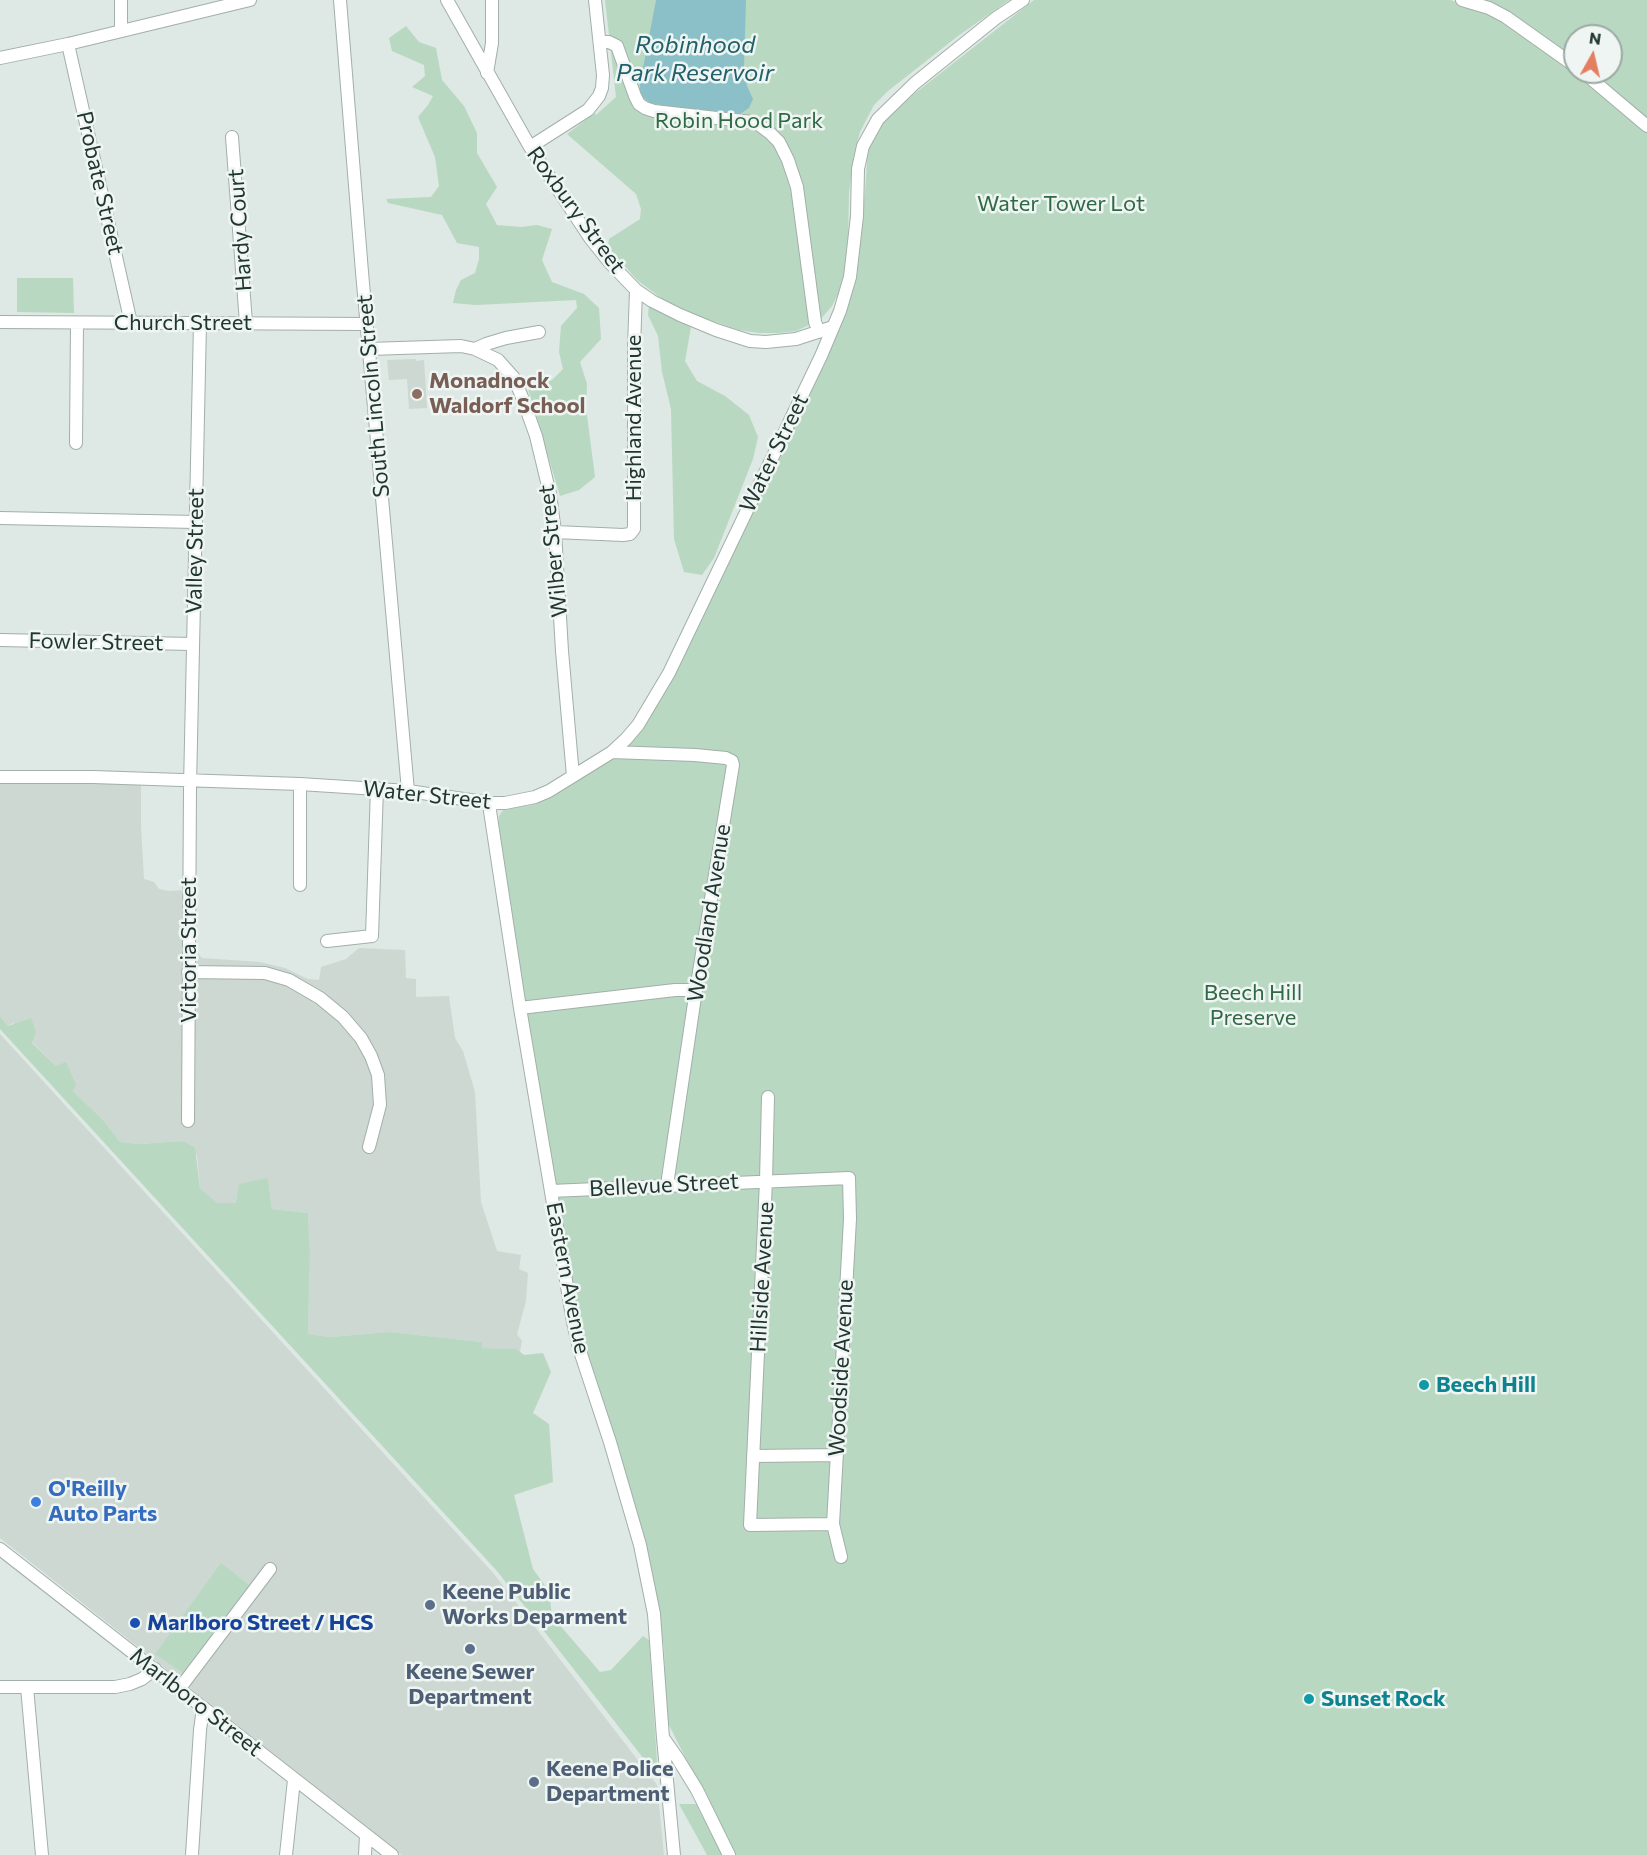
<!DOCTYPE html>
<html>
<head>
<meta charset="utf-8">
<style>
  body { margin:0 }
  #map { position:relative; width:1647px; height:1855px; overflow:hidden; background:#dee8e4; font-family:Commissioner,sans-serif }
  canvas { display:block }
  .north { position:absolute; left:1563px; top:24px; width:60px; height:60px; box-sizing:border-box; background:#eef5f2; border:2px solid #9ca9a4; border-radius:50%; rotate:8deg; font-size:16px; font-weight:700; line-height:24px; text-align:center; color:#213630 }
  .north::after { content:''; display:block; margin:auto; width:21px; height:27px; background:#e47e61; clip-path:polygon(50% 0,100% 100%,50% 72%,0 100%) }
</style>
</head>
<body>
<div id="map">
<canvas width="1647" height="1855"></canvas>
<div class="north">N</div>
</div>
<script>
const ctx = document.querySelector('canvas').getContext('2d');
ctx.lineJoin = 'round';
function fill(path, color) { ctx.fillStyle = color; ctx.fill(path, 'evenodd'); }
const toPath = rows => new Path2D(rows.map(r => 'M' + r).join(''));
function strokePath(path, color, width, dash) { ctx.strokeStyle = color; ctx.lineWidth = width; ctx.lineCap = dash ? 'butt' : 'round'; ctx.setLineDash(dash || []); ctx.stroke(path); }
function drawText(font, color, halo, rows, align = 'center') {
  ctx.font = font + ' Commissioner,sans-serif'; ctx.lineWidth = 5; ctx.setLineDash([]); ctx.textBaseline = 'middle'; ctx.strokeStyle = halo; ctx.fillStyle = color; for (const [text, x, y, turn = 0] of rows) {
    ctx.save(); ctx.translate(x, y); ctx.rotate((+turn || 0) * Math.PI / 180); ctx.textAlign = isNaN(turn) ? turn : align; if (halo) ctx.strokeText(text, 0, 0); ctx.fillText(text, 0, 0); ctx.restore();
  }
}
fill(toPath([
  [416,359,416,361,424,360,427,408,409,409,407,379,389,380,387,360],
  [0,783,141,784,141,827,144,879,154,882,159,889,169,891,184,890,183,929,195,932,196,951,202,958,260,962,285,968,308,979,319,980,321,967,346,959,359,948,405,950,406,978,416,979,416,997,449,996,455,1038,463,1051,475,1092,481,1202,497,1251,521,1255,519,1269,528,1273,526,1301,517,1334,522,1341,520,1352,516,1349,481,1348,481,1342,389,1332,330,1337,308,1334,310,1252,308,1213,272,1209,268,1178,236,1203,217,1204,200,1188,197,1156,183,1141,139,1144,120,1142,104,1121,73,1091,56,1066,13,1023,8,1026,0,1016],
  [0,1034,494,1574,657,1785,664,1855,402,1855,0,1538]
]), '#cdd8d2');
fill(toPath([
  [605,0,1009,0,958,36,888,91,874,105,860,132,854,154,849,193,848,246,845,270,840,290,832,306,820,320,796,331,779,333,759,333,739,330,701,317,664,300,637,280,608,247,609,239,640,219,641,209,636,194,567,134,595,113,596,115,616,97],
  [1034,0,1450,0,1488,12,1601,89,1647,132,1647,1855,735,1855,669,1725,666,1706,664,1648,655,1591,581,1338,518,969,498,825,499,816,504,809,531,805,550,798,609,760,635,735,827,351,859,237,865,194,868,147,884,121,914,94],
  [1480,0,1647,0,1647,121,1588,72,1611,72,1611,36,1575,36,1575,62,1504,8],
  [406,26,419,42,436,48,442,80,464,106,477,133,477,153,497,187,486,204,497,225,521,227,537,225,552,229,542,260,552,282,584,294,599,308,601,339,580,362,587,384,586,408,595,477,579,490,560,496,528,389,552,380,563,369,559,352,561,326,577,308,576,300,476,305,453,303,456,290,461,280,475,273,479,259,479,247,457,243,442,215,388,203,386,199,431,197,439,186,435,157,418,117,428,105,433,96,412,87,425,76,424,65,392,51,389,38],
  [17,278,73,278,74,313,17,312],
  [649,305,691,327,685,361,697,381,725,396,749,415,758,437,753,459,714,558,702,575,684,572,674,539,671,409,662,372,658,336,648,315],
  [0,1016,8,1026,31,1018,36,1032,32,1043,56,1066,66,1062,76,1085,73,1091,104,1121,120,1142,139,1144,183,1141,195,1148,200,1188,217,1203,236,1203,239,1184,268,1178,272,1209,308,1213,310,1252,308,1334,330,1337,389,1332,482,1342,482,1348,516,1349,524,1355,543,1353,551,1372,533,1413,549,1424,553,1482,514,1495,533,1569,549,1591,552,1616,600,1672,611,1670,643,1636,649,1640,658,1777,497,1571,0,1029],
  [221,1563,249,1585,183,1673,155,1654],
  [679,1804,696,1804,723,1855,707,1855]
]), '#b9d8c1');
fill(toPath([
  [656,0,746,0,744,68,747,86,753,99,749,108,740,114,691,110,650,103,644,98,640,92,640,84]
]), '#8bc0c9');
const minor = toPath([
  [121,0,121,31],
  [340,0,362,272,408,791],
  [447,0,530,147,590,238,610,263,636,290,652,301,680,315,716,330,750,341,766,342,796,339,833,327],
  [1462,0,1489,8,1506,17,1575,66],
  [600,42,609,42,617,46,635,96,639,104,645,108,654,111,752,122,758,124,770,133,779,142,788,160,797,187,815,322,819,332],
  [68,44,131,323],
  [0,58,68,44,250,0],
  [1583,72,1647,126],
  [487,73,492,43,492,0],
  [232,137,246,323],
  [530,147,588,110,599,96,602,88,603,75,595,0],
  [0,322,367,324],
  [369,349,461,346,475,349,498,360,514,378,522,397,536,436,550,494,555,532,562,651,573,776],
  [475,349,486,344,506,338,539,332],
  [76,443,77,323],
  [0,518,196,522],
  [555,532,623,535,630,534,634,529,634,348,636,290],
  [0,640,192,644],
  [612,752,695,755,726,758,732,761,733,765,696,990,667,1185],
  [0,777,93,777,300,784,408,791,491,803,505,803,535,797,549,791,612,752,626,739,638,725,669,673,821,356,840,311,850,277,857,216,858,169,863,146,878,119,915,83,996,18,1023,0],
  [491,803,490,811,520,1008,573,1322,579,1348,610,1442,640,1545,654,1614,663,1738,674,1855],
  [300,885,300,784],
  [327,941,372,936,377,788],
  [188,972,265,973,289,980,320,998,343,1017,361,1038,371,1056,378,1075,380,1105,369,1147],
  [520,1008,675,990,696,990],
  [768,1097,766,1181,750,1525,833,1524],
  [188,1121,190,787,200,323],
  [551,1191,849,1178,850,1219,833,1524,841,1557],
  [753,1456,837,1455],
  [0,1549,392,1855],
  [0,1687,115,1687,130,1684,142,1679,155,1669],
  [27,1687,42,1855],
  [180,1688,270,1569],
  [664,1739,678,1759,697,1790,729,1855],
  [192,1855,200,1730,203,1708],
  [286,1855,294,1780],
  [365,1855,366,1835]
]);
strokePath(minor, '#a2afaa', 14);
strokePath(minor, '#fff', 12);
for (const [x, y, r, color] of [
  [417,394,6,"#8d6e63"],
  [1424,1385,6,"#0f9aa8"],
  [36,1502,6,"#3f7fe0"],
  [430,1605,6,"#5c6f8a"],
  [135,1623,6,"#1a4fb4"],
  [470,1649,6,"#5c6f8a"],
  [1309,1699,6,"#0f9aa8"],
  [534,1782,6,"#5c6f8a"]
]) { const dot = new Path2D(); dot.arc(x, y, r, 0, 2 * Math.PI); ctx.fillStyle = color; ctx.fill(dot); strokePath(dot, '#eef5f2', 2); }
drawText('22px', '#306945', '#eef5f2', [
  ["Robin Hood Park",739,121],
  ["Water Tower Lot",1061,204],
  ["Beech Hill",1253,993],
  ["Preserve",1253,1018]
]);
drawText('22px', '#213630', '#eef5f2', [
  ["Probate Street",100,183,77],
  ["Roxbury Street",576,210,54],
  ["Hardy Court",240,230,-94],
  ["Church Street",183,323],
  ["South Lincoln Street",373,396,-95],
  ["Highland Avenue",634,418,-90],
  ["Water Street",774,453,-64],
  ["Valley Street",195,551,-89],
  ["Wilber Street",553,551,-96],
  ["Fowler Street",96,642,1],
  ["Water Street",427,795,6],
  ["Woodland Avenue",709,913,-81],
  ["Victoria Street",189,950,-90],
  ["Bellevue Street",664,1185,-3],
  ["Hillside Avenue",762,1277,-87],
  ["Eastern Avenue",568,1278,79],
  ["Woodside Avenue",841,1368,-87],
  ["Marlboro Street",196,1702,38]
]);
drawText('bold 22px', '#785e54', '#eef5f2', [
  ["Monadnock",429,381],
  ["Waldorf School",429,406]
], 'left');
drawText('bold 22px', '#0d838f', '#eef5f2', [
  ["Beech Hill",1436,1385],
  ["Sunset Rock",1321,1699]
], 'left');
drawText('bold 22px', '#366cbe', '#eef5f2', [
  ["O'Reilly",48,1489],
  ["Auto Parts",48,1514]
], 'left');
drawText('bold 22px', '#4e5e75', '#eef5f2', [
  ["Keene Public",442,1592],
  ["Works Deparment",442,1617],
  ["Keene Sewer",470,1672,"center"],
  ["Department",470,1697,"center"],
  ["Keene Police",546,1769],
  ["Department",546,1794]
], 'left');
drawText('bold 22px', '#164399', '#eef5f2', [
  ["Marlboro Street / HCS",147,1623]
], 'left');
drawText('italic 24px', '#22616b', '#eef5f2', [
  ["Robinhood",695,45],
  ["Park Reservoir",695,73]
]);
</script>
</body>
</html>
